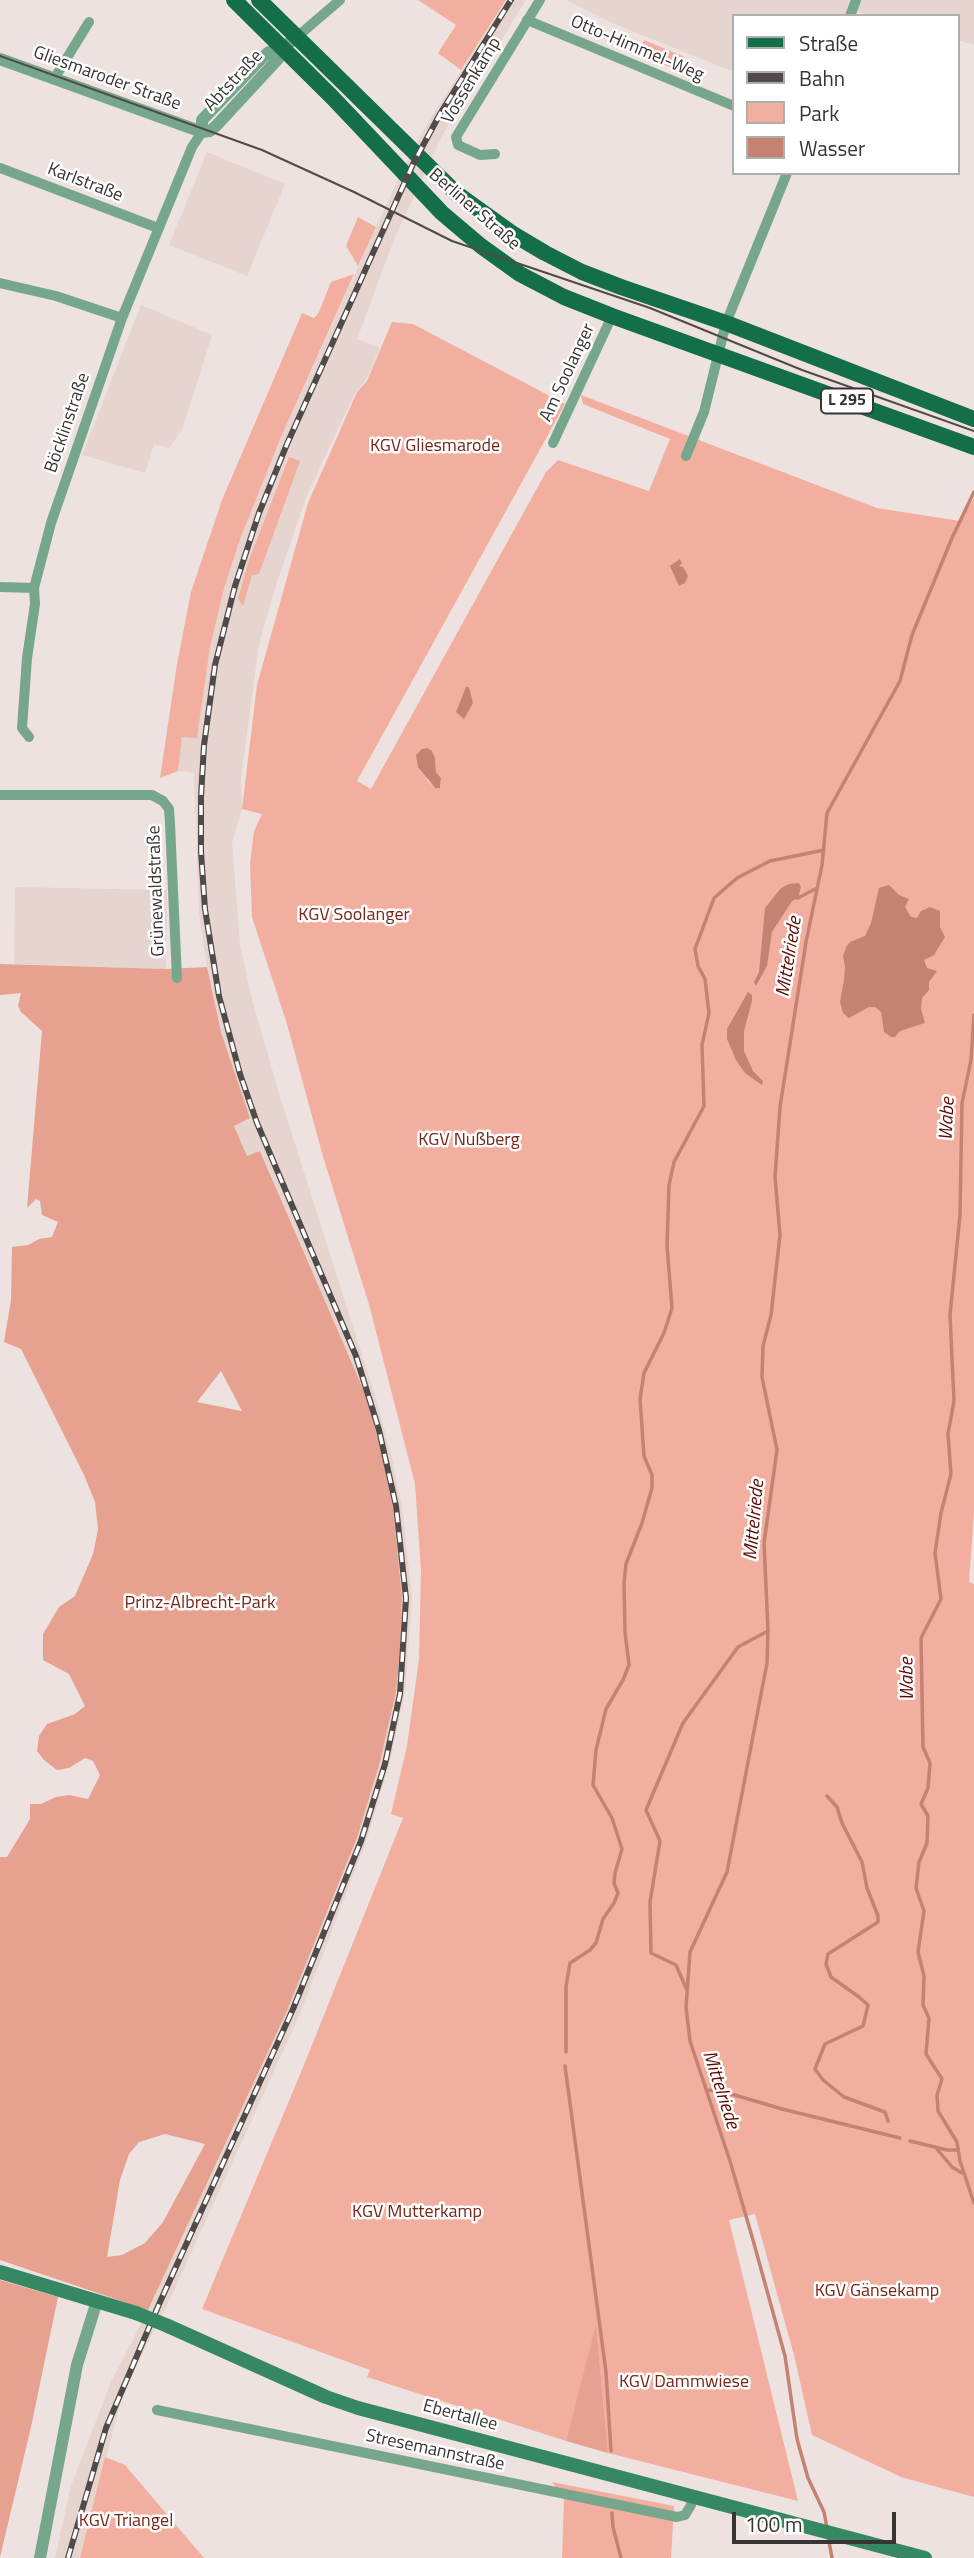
<!DOCTYPE html>
<html>
<head>
<meta charset="utf-8">
<style>
  body { margin:0 }
  #map { position:relative; width:974px; height:2558px; overflow:hidden; background:#ede2df; font-family:"Titillium Web",sans-serif }
  canvas { display:block }
  .legend { position:absolute; left:732px; top:14px; width:228px; height:161px; box-sizing:border-box; background:#fff; border:2px solid #b0aead; margin:0; padding:9px 12px; list-style:none; font-size:21px; color:#393433 }
  .legend li { display:flex; align-items:center; gap:14px; height:35px }
  .legend b { width:35px; border:2px solid #b0aead }
  .scale { position:absolute; left:732px; top:2512px; width:164px; height:32px; box-sizing:border-box; border:4px solid #393433; border-top:0; padding-left:9px; font-size:21px; line-height:24px; white-space:nowrap; color:#393433; -webkit-text-stroke:5px #fff; paint-order:stroke }
</style>
</head>
<body>
<div id="map">
<canvas width="974" height="2558"></canvas>
<ul class="legend">
<li><b style="height:9px;background:#146e4a"></b>Straße</li>
<li><b style="height:9px;background:#504a49"></b>Bahn</li>
<li><b style="height:19px;background:#f2af9f"></b>Park</li>
<li><b style="height:19px;background:#c58272"></b>Wasser</li>
</ul>
<div class="scale">100 m</div>
</div>
<script>
const ctx = document.querySelector('canvas').getContext('2d');
ctx.lineJoin = 'round';
function fill(path, color) { ctx.fillStyle = color; ctx.fill(path, 'evenodd'); }
const toPath = rows => new Path2D(rows.map(r => 'M' + r).join(''));
function strokePath(path, color, width, dash) { ctx.strokeStyle = color; ctx.lineWidth = width; ctx.lineCap = dash ? 'butt' : 'round'; ctx.setLineDash(dash || []); ctx.stroke(path); }
function drawText(font, color, halo, rows, align = 'center') {
  ctx.font = font + ' "Titillium Web",sans-serif'; ctx.lineWidth = 5; ctx.setLineDash([]); ctx.textBaseline = 'middle'; ctx.strokeStyle = halo; ctx.fillStyle = color; for (const [text, x, y, turn = 0] of rows) {
    ctx.save(); ctx.translate(x, y); ctx.rotate((+turn || 0) * Math.PI / 180); ctx.textAlign = isNaN(turn) ? turn : align; if (halo) ctx.strokeText(text, 0, 0); ctx.fillText(text, 0, 0); ctx.restore();
  }
}
fill(toPath([
  [507,0,526,0,442,136,395,237,357,339,380,348,366,380,356,391,307,495,276,585,259,644,241,778,242,809,232,843,240,943,251,996,281,1100,377,1402,391,1454,402,1507,412,1597,405,1693,389,1765,366,1842,300,2014,170,2299,123,2393,80,2558,55,2558,71,2486,111,2382,148,2310,286,2013,357,1838,380,1762,396,1692,400,1649,402,1597,393,1508,369,1405,261,1151,247,1156,234,1126,250,1118,221,1032,207,967,199,913,194,773,178,771,182,736,197,737,210,647,224,589,239,542,281,437,399,177,425,127],
  [566,0,974,0,974,45,958,40,958,16,871,16,858,12,856,16,734,16,734,72,612,23],
  [207,152,285,184,247,276,169,245],
  [141,305,212,335,182,430,169,448,154,444,145,473,82,455],
  [15,887,167,890,166,969,14,964]
]), '#e6d4cf');
fill(toPath([
  [418,0,506,0,461,70,438,53,456,25],
  [644,40,685,57,679,71,639,54],
  [358,217,376,227,358,266,346,246],
  [354,274,281,437,239,542,224,589,210,647,197,738,182,737,178,771,160,778,177,664,191,592,222,500,302,313,314,318,319,312,331,282],
  [392,322,413,324,565,404,357,781,371,789,546,472,558,460,649,491,670,439,583,404,581,395,877,508,960,521,974,499,974,1512,969,1582,974,1584,974,2497,901,2477,812,2435,794,2355,755,2214,729,2220,798,2501,608,2453,596,2328,566,2441,367,2377,370,2370,202,2309,304,2065,403,1818,391,1814,407,1746,419,1659,421,1571,415,1484,370,1308,322,1153,287,1024,252,917,250,864,254,831,262,814,242,809,257,685,308,503,357,392,367,381],
  [435,758,436,772,441,778,440,788,435,788,426,779],
  [289,457,300,461,259,574,252,575,243,606,238,599,249,560],
  [105,2457,125,2465,204,2558,80,2558],
  [552,2482,674,2506,671,2558,562,2558,564,2499]
]), '#f2af9f');
fill(toPath([
  [0,964,166,969,207,967,221,1032,250,1118,234,1126,247,1156,260,1151,360,1382,369,1405,382,1456,393,1508,402,1597,400,1649,396,1692,380,1762,357,1838,286,2013,148,2310,0,2260,0,1857,7,1857,30,1819,30,1804,41,1804,56,1797,69,1795,88,1799,100,1775,93,1761,85,1758,69,1768,57,1770,44,1760,37,1751,39,1736,47,1724,75,1714,85,1706,69,1674,43,1660,43,1634,59,1607,75,1596,93,1554,98,1529,95,1502,84,1475,21,1349,4,1342,11,1300,12,1247,28,1245,39,1239,52,1237,58,1222,42,1215,40,1201,36,1199,27,1208,42,1031,21,1012,18,1006,21,993,0,995],
  [221,1371,242,1411,241,1411,197,1402],
  [165,2134,205,2144,163,2222,145,2243,122,2255,107,2257,120,2180,129,2154,139,2142],
  [0,2280,58,2297,31,2427,0,2557],
  [596,2325,608,2453,566,2441]
]), '#e6a190');
fill(toPath([
  [680,559,682,563,679,566,683,567,688,576,685,583,679,586,670,566],
  [466,687,469,687,473,703,464,719,456,712],
  [427,748,432,751,435,758,436,772,441,778,440,788,435,788,418,767,416,755,422,749],
  [799,883,801,887,798,898,792,901,772,932,767,966,756,986,754,982,759,972,765,908,781,888,789,884],
  [889,885,899,895,909,899,905,907,911,917,917,918,921,911,930,907,940,911,940,927,945,937,934,955,924,960,927,968,937,971,929,982,929,990,922,998,921,1009,925,1023,900,1031,895,1037,891,1037,884,1032,881,1012,875,1007,869,1007,849,1018,843,1013,840,1002,844,980,845,967,843,956,846,947,850,942,865,936,871,923,879,888],
  [748,992,752,995,752,1001,744,1031,744,1051,753,1071,763,1081,762,1085,745,1073,736,1060,727,1039,727,1029]
]), '#c58272');
strokePath(toPath([
  [798,898,815,889],
  [974,1015,971,1060,962,1103,960,1215,950,1315,954,1401,948,1434,951,1474,941,1513,935,1553,941,1599,921,1638,923,1747,930,1763,928,1788,921,1804,928,1816,927,1843,919,1862,916,1888,924,1911,918,1952,924,1976,923,2005,929,2018,926,2054,942,2079,937,2095,938,2111,957,2142,960,2161,974,2203],
  [827,1796,837,1807,842,1823,862,1862,867,1888,878,1916,878,1922,828,1954,826,1964,831,1977,859,1997,868,2005,863,2026,825,2044,815,2069,823,2080,844,2097,885,2112,888,2121],
  [686,1988,676,1965,651,1953,650,1902,660,1841,646,1810,683,1723,738,1647,768,1631],
  [566,2052,566,1986,570,1963,590,1950,596,1943,603,1919,614,1903,618,1893,614,1883,615,1873,622,1849,612,1818,593,1785,596,1750,606,1709,623,1680,629,1665,625,1632,624,1583,626,1564,642,1523,652,1488,652,1475,644,1456,640,1399,644,1373,664,1333,672,1308,667,1246,669,1185,674,1162,704,1106,702,1045,709,1013,705,979,698,966,695,949,714,898,737,878,770,861,824,850],
  [565,2066,606,2372,611,2451],
  [707,2090,721,2091,782,2109,900,2138],
  [910,2141,947,2150,958,2150],
  [937,2149,952,2167,962,2173],
  [612,2513,613,2527,621,2558],
  [827,2528,824,2512,808,2478,797,2439,785,2356,753,2240,730,2161,690,2041,686,2007,690,1952,727,1872,767,1663,768,1631,764,1543,777,1450,762,1377,763,1346,771,1315,780,1235,775,1177,780,1107,806,942,822,865,827,813,900,681,912,635,952,538,974,492],
  [828,2536,832,2558]
]), '#c58272', 3.5);
strokePath(toPath([
  [850,16,856,0],
  [527,20,734,106],
  [298,36,340,0],
  [54,79,89,22],
  [495,154,480,155,458,145,456,137,540,0],
  [0,168,158,228],
  [0,283,56,296,122,318],
  [553,443,612,316],
  [686,456,704,412,726,323,787,173],
  [0,587,34,588],
  [29,737,22,728,27,658,35,604,34,588,51,523,122,318,192,147,202,132],
  [0,795,152,795,163,801,169,809,170,824,177,978],
  [157,2410,677,2517,685,2515,691,2505,692,2496]
]), '#76a78d', 10);
strokePath(toPath([
  [0,59,202,132],
  [202,132,202,120,264,56,269,52,283,48,298,36],
  [202,132,210,131,216,126,278,59,283,48],
  [40,2558,77,2365,97,2301]
]), '#76a78d', 12);
strokePath(toPath([
  [0,2272,136,2313],
  [168,2326,326,2397,358,2408,925,2558]
]), '#368863', 14);
strokePath(toPath([
  [234,0,332,97,442,213,481,246,520,274,564,297,612,316,974,447],
  [259,0,456,193,513,234,545,253,582,272,621,287,726,323,974,419]
]), '#146e4a', 16);
strokePath(toPath([
  [0,56,262,150,354,192,452,241,650,308,802,370,974,431]
]), '#504a49', 2);
const rail = toPath([
  [68,2558,106,2428,160,2302,293,2009,361,1841,385,1764,400,1694,406,1598,396,1506,379,1430,356,1356,257,1123,240,1074,219,996,205,909,201,852,201,797,204,745,215,665,235,586,259,513,287,444,413,164,440,114,511,0]
]);
strokePath(rail, '#504a49', 6);
strokePath(rail, '#fff', 3.5, [10]);
strokePath(toPath([
  [136,2313,168,2326]
]), '#368863', 14);
for (const [x, y, w] of [
  [847,401,52]
]) { const box = new Path2D(); box.roundRect(x - w / 2, y - 12.5, w, 25, 5); ctx.fillStyle = '#fff'; ctx.fill(box); strokePath(box, '#393433', 2); }
drawText('bold 16px', '#393433', null, [
  ["L 295",847,401]
]);
drawText('18px', '#393433', '#fff', [
  ["Otto-Himmel-Weg",637,49,23],
  ["Gliesmaroder Straße",107,79,20],
  ["Abtstraße",234,81,-47],
  ["Vossenkamp",472,81,-59],
  ["Karlstraße",85,183,21],
  ["Berliner Straße",474,210,41],
  ["Am Soolanger",568,373,-65],
  ["Böcklinstraße",68,423,-71],
  ["Grünewaldstraße",157,891,-92],
  ["Ebertallee",460,2416,15],
  ["Stresemannstraße",435,2451,12]
]);
drawText('18px', '#772715', '#fff', [
  ["KGV Gliesmarode",435,447],
  ["KGV Soolanger",354,916],
  ["KGV Nußberg",469,1141],
  ["Prinz-Albrecht-Park",200,1604],
  ["KGV Mutterkamp",417,2213],
  ["KGV Gänsekamp",877,2292],
  ["KGV Dammwiese",684,2383],
  ["KGV Triangel",126,2522]
]);
drawText('italic 19px', '#5d0b00', '#fff', [
  ["Mittelriede",790,957,-81],
  ["Wabe",948,1119,-87],
  ["Mittelriede",755,1520,-85],
  ["Wabe",908,1679,-91],
  ["Mittelriede",720,2090,72]
]);
</script>
</body>
</html>
